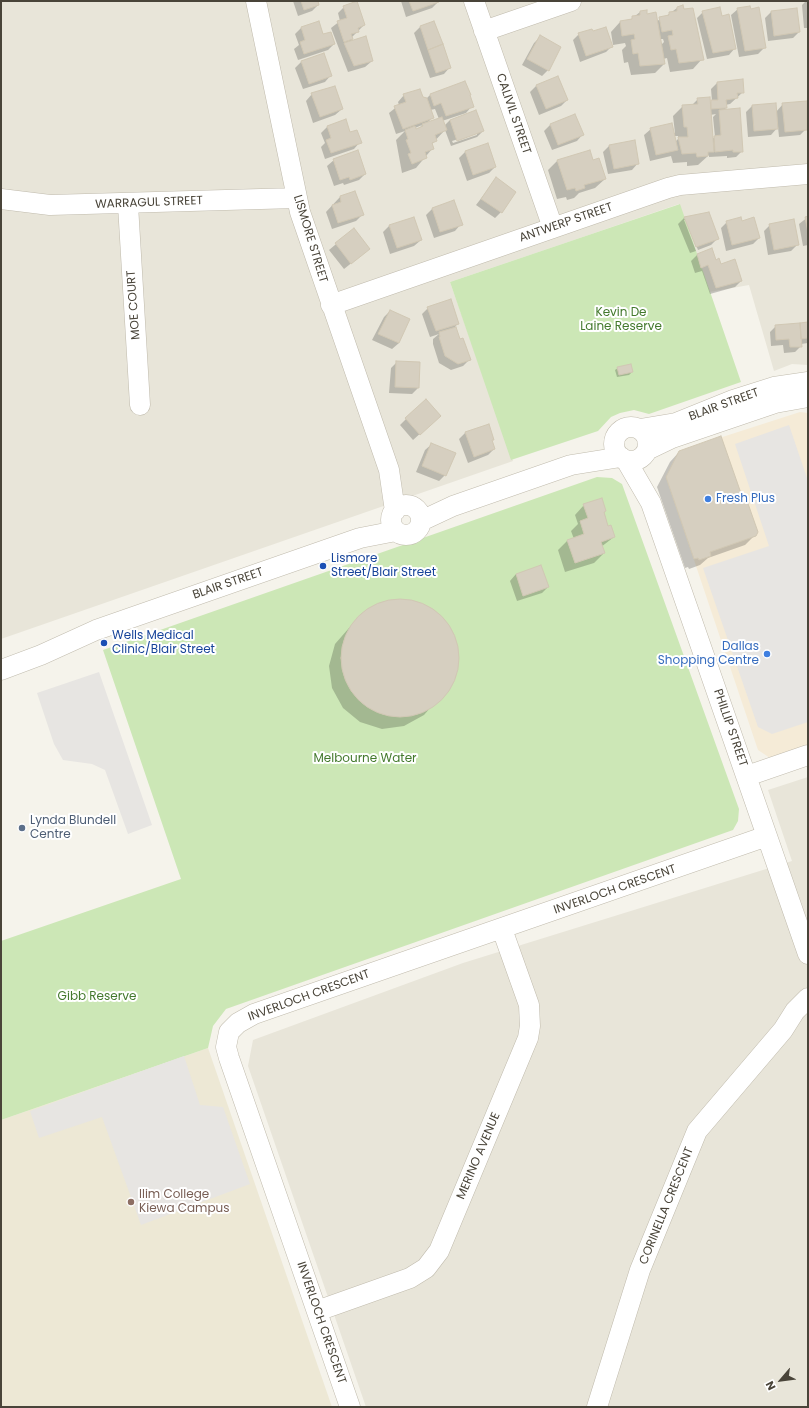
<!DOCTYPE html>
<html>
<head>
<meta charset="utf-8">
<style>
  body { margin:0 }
  #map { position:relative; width:809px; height:1408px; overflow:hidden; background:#f5f3eb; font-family:Poppins,sans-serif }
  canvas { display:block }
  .frame { position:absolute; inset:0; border:2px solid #494439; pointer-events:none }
  .north { position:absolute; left:761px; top:1360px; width:40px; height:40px; -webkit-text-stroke:3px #fff; paint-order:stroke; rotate:242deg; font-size:11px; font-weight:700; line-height:16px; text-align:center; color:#494439 }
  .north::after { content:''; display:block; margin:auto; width:14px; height:18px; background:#494439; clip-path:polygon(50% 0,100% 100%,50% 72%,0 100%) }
</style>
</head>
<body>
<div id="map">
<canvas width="809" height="1408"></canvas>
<div class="frame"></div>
<div class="north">N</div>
</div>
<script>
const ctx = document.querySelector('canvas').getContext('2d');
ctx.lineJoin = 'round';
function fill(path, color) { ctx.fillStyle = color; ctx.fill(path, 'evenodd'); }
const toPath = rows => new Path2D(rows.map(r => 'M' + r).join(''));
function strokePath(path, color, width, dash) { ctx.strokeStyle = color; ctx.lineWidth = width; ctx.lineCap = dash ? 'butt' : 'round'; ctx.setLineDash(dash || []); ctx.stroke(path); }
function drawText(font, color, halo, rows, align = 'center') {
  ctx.font = font + ' Poppins,sans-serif'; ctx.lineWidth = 4; ctx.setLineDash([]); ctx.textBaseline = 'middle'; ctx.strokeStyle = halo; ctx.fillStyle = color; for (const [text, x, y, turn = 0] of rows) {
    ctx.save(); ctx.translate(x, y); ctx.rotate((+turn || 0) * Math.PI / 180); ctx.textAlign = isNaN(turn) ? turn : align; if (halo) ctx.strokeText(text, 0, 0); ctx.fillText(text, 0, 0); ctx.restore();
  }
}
fill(toPath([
  [1,1,808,1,808,365,792,364,774,371,749,285,710,292,679,204,577,239,450,282,513,461,1,639],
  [808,777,808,1407,366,1407,248,1066,253,1040,463,963,792,861,768,790]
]), '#e8e5d9');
fill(toPath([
  [800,412,808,413,808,749,776,762,758,750,666,477,679,451]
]), '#f5ebd7');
fill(toPath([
  [208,1048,332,1407,1,1407,1,1120]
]), '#ede8d5');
fill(toPath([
  [680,204,741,382,649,414,634,410,620,413,611,417,598,431,511,460,450,282],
  [597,477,612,478,622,484,739,809,738,821,733,830,226,1009,213,1026,208,1048,1,1120,1,941,181,879,103,650]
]), '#cce7b6');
fill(toPath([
  [789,425,808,481,808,722,772,734,758,727,703,568,769,546,735,444],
  [99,672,152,825,128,834,105,770,92,764,63,760,54,744,37,693],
  [184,1056,200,1105,223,1107,250,1184,141,1225,102,1117,39,1138,30,1111]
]), '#e7e5e2');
fill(toPath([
  [293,1,317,1,318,5,312,11,298,16],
  [401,1,438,1,438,2,432,8,406,17],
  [806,1,808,1,808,28,804,28,802,5],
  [683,6,702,59,693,69,670,72,667,58,663,59,664,64,655,73,631,75,628,62,624,63,622,50,626,46,625,43,613,45,611,32,620,22,629,21,640,12,657,21,665,17,677,8],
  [660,39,663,39,664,42,661,45],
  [344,7,364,25,351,38,372,61,365,67,348,72,331,28,340,21,338,13],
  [738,9,750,10,764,48,758,54,739,57,731,15],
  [703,12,735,48,729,55,707,59,697,18],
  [771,12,799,32,793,38,768,41,765,18],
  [434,22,450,67,444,74,430,78,414,33,420,27],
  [301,28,334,44,328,50,298,60,294,49,299,45,295,34],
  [579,34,612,46,606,52,580,62,573,40],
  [540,37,548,70,542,76,522,65,534,43],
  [301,62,331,75,325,82,303,89,295,68],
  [558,77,567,100,561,106,539,115,530,92,536,86],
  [717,83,743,92,730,104,725,105,726,108,723,111,742,151,736,157,727,158,727,156,709,157,709,155,698,165,687,166,687,162,673,163,671,156,650,161,644,135,651,129,675,133,673,116,683,106,691,106,698,99,709,103,712,101,711,89],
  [716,114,713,117,715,137,712,139,710,115],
  [674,136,678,136,678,139,675,142],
  [312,94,342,109,335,115,313,123,306,101],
  [404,95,426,99,430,95,469,96,472,106,466,113,442,121,444,126,450,120,483,131,477,137,451,146,445,130,431,145,432,149,416,168,402,173,396,140,405,131,396,134,389,113,399,105,398,102],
  [435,109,439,119,427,123,432,118,430,110],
  [422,125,419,129,415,130,415,128],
  [477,133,477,135,453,143,452,141],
  [806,103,808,119,806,121,806,129,800,135,779,137,778,127,771,135,748,137,746,112,752,106,775,104,776,112,783,104],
  [550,125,583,134,577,141,552,150,544,131],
  [327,127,349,133,360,142,354,149,325,159,321,147,325,143,321,133],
  [487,144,495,167,489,173,467,181,459,158,465,152],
  [609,146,638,163,632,170,608,174,603,152],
  [334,160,365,174,359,180,344,185,343,183,334,186,327,166],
  [558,160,592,161,605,179,595,188,579,193,574,198,567,200,566,197,557,199,548,170],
  [496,179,501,212,495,218,476,205],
  [355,192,362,215,356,221,332,229,326,212,340,197],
  [454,202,461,224,455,231,434,238,426,215,432,209],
  [808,217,808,245,803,246,799,224],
  [413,218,421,240,414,246,390,254,383,232,389,226],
  [684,218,717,239,711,245,698,250,686,220,684,220,696,251,690,253,678,224],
  [727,222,741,222,759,238,753,244,726,251,721,228],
  [770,225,797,245,791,251,768,255,764,231],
  [354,229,369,249,344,269,329,250],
  [711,250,715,261,741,281,735,287,710,294,702,271,695,273,691,261,697,255],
  [428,308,458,323,455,327,459,341,469,360,463,366,451,370,439,363,433,344,433,339,439,334,430,337,422,314],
  [390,311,399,343,392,349,372,340,384,317],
  [808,323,808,343,801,344,801,346,795,352,784,353,783,345,771,346,770,332,776,326],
  [397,362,418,388,412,394,389,393,391,368],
  [618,368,632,372,629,375,617,377,615,370],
  [406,419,433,422,413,440,400,425],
  [488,425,493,439,491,441,494,449,488,455,468,463,459,439,465,433],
  [432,444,445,475,439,481,416,472,425,450],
  [679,452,755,535,745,545,708,558,700,565,689,569,688,567,685,568,657,487,670,462],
  [601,500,608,527,614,537,601,547,604,553,594,563,565,572,558,550,567,541,574,539,571,531,578,524,575,515,584,505],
  [516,574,548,587,542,593,517,601,510,581],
  [405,600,426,606,444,620,455,640,458,663,451,684,424,715,404,726,382,729,360,722,343,708,332,688,329,666,335,644,362,613,382,602]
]), '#0003');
const building = toPath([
  [301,1,318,1,319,5,304,10,301,1],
  [357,1,365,25,358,28,359,32,351,34,353,39,344,42,337,21,347,18,343,6,357,1],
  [409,1,439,1,439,2,413,11,409,1],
  [683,5,684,9,693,8,704,60,679,63,676,49,671,50,668,36,673,35,672,30,662,32,659,17,669,15,669,12,677,11,677,7,683,5],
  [750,6,751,9,759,7,766,48,745,51,737,8,750,6],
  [720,7,722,16,729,14,736,49,713,53,702,11,720,7],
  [797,8,800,32,774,36,771,11,797,8],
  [647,10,647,14,656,12,665,64,640,66,638,53,633,54,631,40,635,39,634,34,622,36,620,21,632,19,632,16,640,15,640,11,647,10],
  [319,21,323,34,331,32,335,44,304,54,300,42,305,40,301,27,319,21],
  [434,21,443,44,428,50,420,26,434,21],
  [606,27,613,47,586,56,578,33,592,29,593,31,606,27],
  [540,35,561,47,549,71,527,59,540,35],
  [366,36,373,61,354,66,344,43,366,36],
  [443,44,451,68,436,73,428,50,443,44],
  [324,53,332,76,309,84,301,61,324,53],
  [558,76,568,100,546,109,536,85,558,76],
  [743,79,744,93,737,93,738,98,726,100,727,108,711,109,711,100,718,100,717,82,743,79],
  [465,81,471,95,470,95,474,107,446,116,441,103,434,106,430,94,465,81],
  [335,86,343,109,320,117,311,93,335,86],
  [420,89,423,97,427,98,434,118,403,129,394,106,406,102,403,94,420,89],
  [710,97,714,152,708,152,708,156,697,157,696,153,682,154,678,137,688,137,687,127,684,127,682,105,698,104,697,98,710,97],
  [807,101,807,130,785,132,782,103,807,101],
  [776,103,778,129,754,131,752,105,776,103],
  [740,108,743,152,733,152,733,150,715,152,714,136,721,135,719,110,740,108],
  [476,110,484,131,457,141,450,120,476,110],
  [575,114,584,135,558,145,550,124,575,114],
  [442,117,447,130,435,135,437,141,432,143,434,149,425,152,427,158,412,164,408,154,411,153,406,140,408,139,405,130,415,126,416,129,423,126,422,124,442,117],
  [346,119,350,132,357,130,362,143,331,153,326,140,331,138,327,126,346,119],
  [672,123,678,150,656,155,650,128,672,123],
  [635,140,639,164,614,169,609,145,635,140],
  [488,143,496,167,473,175,465,151,488,143],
  [358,150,366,174,350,180,349,177,340,180,333,159,358,150],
  [590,150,593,160,599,158,606,179,584,185,585,188,576,191,575,188,567,190,557,160,590,150],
  [496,177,516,192,502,213,481,199,496,177],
  [355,191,364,215,338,223,332,205,341,202,340,196,355,191],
  [454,200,463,225,440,232,432,208,454,200],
  [709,212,719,239,696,247,684,217,709,212],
  [808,216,808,233,805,217,808,216],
  [414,217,422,240,397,248,389,225,414,217],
  [741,217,742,221,754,217,760,238,732,245,726,221,741,217],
  [794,219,799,245,774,250,769,224,794,219],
  [354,228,370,249,351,264,335,243,354,228],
  [712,248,716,260,719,258,721,264,735,259,742,281,716,288,708,265,701,268,697,254,712,248],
  [451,299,459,324,436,331,427,307,451,299],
  [390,310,410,319,399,343,378,334,390,310],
  [808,322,808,338,801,339,800,323,808,322],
  [800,323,802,347,790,347,789,339,776,340,775,325,800,323],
  [456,327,460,339,463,338,471,360,458,364,445,356,439,337,440,337,439,332,456,327],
  [396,361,420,362,419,388,395,387,396,361],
  [631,364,633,372,619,375,617,367,631,364],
  [426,399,441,416,420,435,405,418,426,399],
  [489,424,494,440,492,440,495,449,474,457,465,432,489,424],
  [721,436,743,499,746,498,758,532,756,536,710,552,711,556,699,560,698,558,694,559,666,477,679,451,721,436],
  [431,443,456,453,446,476,422,466,431,443],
  [602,498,606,511,604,512,608,526,611,525,615,537,601,542,605,553,575,563,567,540,584,534,580,521,588,518,583,504,602,498],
  [541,565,549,587,523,596,516,574,541,565],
  '341 658a59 59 0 1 1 118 0a59 59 0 1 1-118 0Z'
]);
fill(building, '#d6cfc0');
strokePath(building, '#d1c8b4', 1);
const minor = toPath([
  [256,1,300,212,389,470,395,511],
  [474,1,553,228],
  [484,31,571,1],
  [1,199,50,205,296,198],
  [128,205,140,405],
  [331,305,668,188,680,185,808,174],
  '614 444a17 17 0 1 1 34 0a17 17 0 1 1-34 0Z',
  [640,429,676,423,733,400,774,387,808,382],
  [647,450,672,438,775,403,808,397],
  [626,460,651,503,808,954],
  '391 520a15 15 0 1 1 30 0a15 15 0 1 1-30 0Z',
  [421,521,453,506,571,465,621,457],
  [1,670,41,655,96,630,360,538,396,531],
  [747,776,808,755],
  [317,1311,410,1278,426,1268,439,1251,528,1038,530,1026,529,1005,502,929],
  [350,1407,229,1058,226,1047,229,1032,238,1023,254,1014,767,836],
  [597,1407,640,1270,697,1131,783,1030,795,1011,808,998]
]);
strokePath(minor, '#c0bbad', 21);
strokePath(minor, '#fff', 20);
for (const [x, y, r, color] of [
  [708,499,4,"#3f7fe0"],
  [323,566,4,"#1a4fb4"],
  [104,643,4,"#1a4fb4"],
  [767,654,4,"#3f7fe0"],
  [22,828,4,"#5c6f8a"],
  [131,1202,4,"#8d6e63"]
]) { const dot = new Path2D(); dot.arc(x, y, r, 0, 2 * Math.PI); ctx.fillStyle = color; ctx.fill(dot); strokePath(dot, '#fff', 1.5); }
drawText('12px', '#494439', '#fff', [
  ["CALIVIL STREET",513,114,71],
  ["WARRAGUL STREET",149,203,-2],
  ["ANTWERP STREET",566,223,-19],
  ["LISMORE STREET",310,239,73],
  ["MOE COURT",134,305,-94],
  ["BLAIR STREET",724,405,-20],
  ["BLAIR STREET",228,584,-19],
  ["PHILLIP STREET",730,728,71],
  ["INVERLOCH CRESCENT",615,890,-19],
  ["INVERLOCH CRESCENT",309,996,-20],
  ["MERINO AVENUE",479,1156,-67],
  ["CORINELLA CRESCENT",667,1206,-68],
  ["INVERLOCH CRESCENT",321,1323,71]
]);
drawText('12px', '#43792d', '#fff', [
  ["Kevin De",621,313],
  ["Laine Reserve",621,327],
  ["Melbourne Water",365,759],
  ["Gibb Reserve",97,997]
]);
drawText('12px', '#366cbe', '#fff', [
  ["Fresh Plus",716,499],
  ["Dallas",759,647,"right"],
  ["Shopping Centre",759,661,"right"]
], 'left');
drawText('12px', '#164399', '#fff', [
  ["Lismore",331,559],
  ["Street/Blair Street",331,573],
  ["Wells Medical",112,636],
  ["Clinic/Blair Street",112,650]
], 'left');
drawText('12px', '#4e5e75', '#fff', [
  ["Lynda Blundell",30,821],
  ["Centre",30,835]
], 'left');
drawText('12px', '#785e54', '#fff', [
  ["Ilim College",139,1195],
  ["Kiewa Campus",139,1209]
], 'left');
</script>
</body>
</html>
